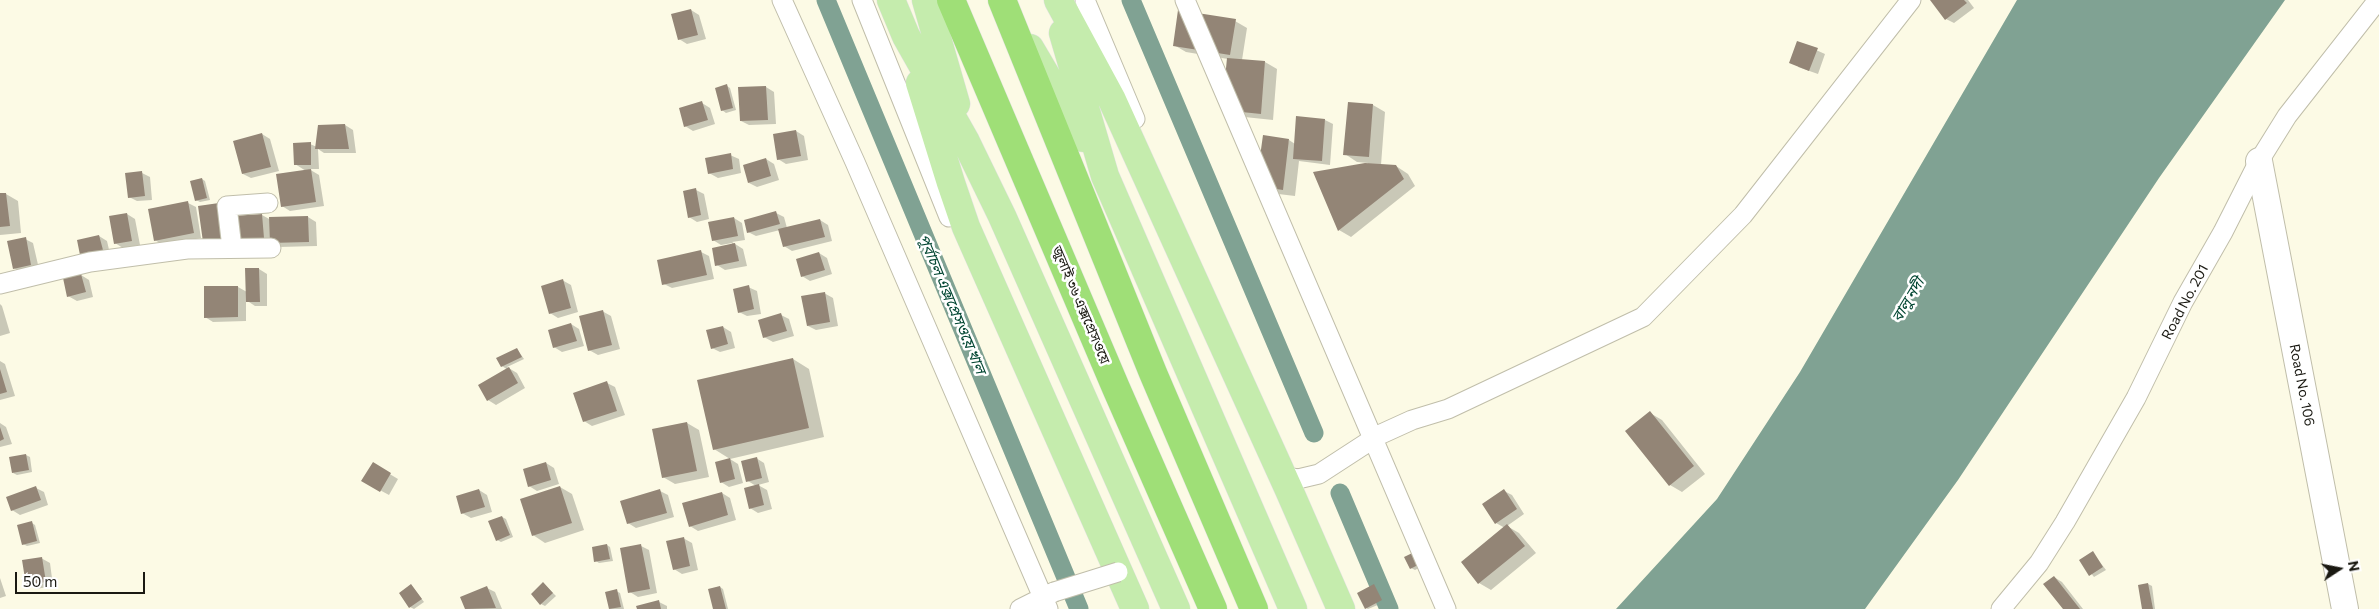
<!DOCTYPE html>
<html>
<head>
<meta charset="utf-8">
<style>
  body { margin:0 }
  #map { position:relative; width:2379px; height:609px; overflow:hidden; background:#fcfae5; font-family:Commissioner,sans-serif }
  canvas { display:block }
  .north { position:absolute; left:2314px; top:544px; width:50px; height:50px; -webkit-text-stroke:4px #fff; paint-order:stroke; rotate:79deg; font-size:14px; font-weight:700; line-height:20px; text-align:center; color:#1a1912 }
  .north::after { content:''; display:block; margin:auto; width:18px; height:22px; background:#1a1912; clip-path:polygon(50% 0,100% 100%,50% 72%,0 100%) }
  .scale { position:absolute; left:15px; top:572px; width:130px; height:22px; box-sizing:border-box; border:2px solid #1a1912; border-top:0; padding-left:6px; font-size:15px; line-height:18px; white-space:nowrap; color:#1a1912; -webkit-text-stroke:4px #fff; paint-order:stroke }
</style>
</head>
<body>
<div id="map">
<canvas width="2379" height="609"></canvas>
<div class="north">N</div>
<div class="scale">50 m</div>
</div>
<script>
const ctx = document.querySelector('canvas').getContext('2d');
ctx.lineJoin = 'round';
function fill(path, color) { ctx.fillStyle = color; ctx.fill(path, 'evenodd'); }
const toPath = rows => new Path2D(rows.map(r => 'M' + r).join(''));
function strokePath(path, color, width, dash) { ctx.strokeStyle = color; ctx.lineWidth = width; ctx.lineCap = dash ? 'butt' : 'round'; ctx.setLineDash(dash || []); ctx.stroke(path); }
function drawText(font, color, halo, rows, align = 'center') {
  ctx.font = font + ' Commissioner,"Noto Sans Bengali",sans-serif'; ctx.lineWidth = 5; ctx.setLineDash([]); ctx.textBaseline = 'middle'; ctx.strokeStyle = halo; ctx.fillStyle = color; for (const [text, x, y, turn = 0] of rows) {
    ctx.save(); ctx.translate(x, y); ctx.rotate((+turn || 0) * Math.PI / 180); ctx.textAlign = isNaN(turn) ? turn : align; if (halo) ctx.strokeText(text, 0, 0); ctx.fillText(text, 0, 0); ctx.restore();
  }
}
fill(toPath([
  [2017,0,2285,0,2159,178,1958,480,1865,609,1616,609,1717,499,1800,372]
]), '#80a293');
fill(toPath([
  [1932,0,1968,0,1974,8,1954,23,1946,19],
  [691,10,699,15,706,39,687,44,679,39],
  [1235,21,1247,28,1242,60,1265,62,1277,69,1273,120,1235,116,1228,59,1186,52,1174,45],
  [1798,42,1825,54,1818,74,1798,67],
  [727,86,730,88,736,110,726,113,722,110],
  [766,87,774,92,776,124,749,125,741,121],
  [702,103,710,108,715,124,693,131,685,126],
  [1349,103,1373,105,1385,112,1381,165,1396,166,1408,174,1415,186,1351,237,1339,230,1368,163,1357,162,1345,154],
  [1325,120,1333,124,1330,165,1299,161,1295,196,1270,193,1289,140,1295,144],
  [345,125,353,130,356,153,324,153,318,149,319,169,309,169,319,175,324,206,290,211,282,206,306,171,295,164,310,144,317,147],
  [796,131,804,136,808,160,786,164,778,159],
  [262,134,270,139,279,171,251,178,243,174],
  [730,155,739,159,741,173,718,178,709,173],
  [766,159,774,164,779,180,757,187,749,183],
  [142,173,150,177,152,200,137,201,129,197],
  [202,179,205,181,210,200,200,202,196,200],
  [696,190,704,194,709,219,697,222,689,217],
  [6,194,18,201,21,233,0,235,0,195],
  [188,203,196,207,201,238,163,245,155,240],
  [776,213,784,217,787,228,820,220,828,225,832,241,792,251,784,246,780,230,756,236,748,232],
  [127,214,135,219,140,245,123,248,115,243],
  [262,215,271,220,308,217,316,222,317,246,279,247,243,244],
  [734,218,742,223,745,240,732,242,743,249,747,266,725,270,717,265,732,245,732,243,721,245,713,240],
  [99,236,107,241,110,254,89,259],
  [25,239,33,243,39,269,22,273,14,268],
  [701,252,709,256,714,279,672,288,664,284],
  [819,253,827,258,832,274,810,281,802,276],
  [259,269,267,274,267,306,255,306,246,300,246,321,213,322,205,317,238,287,247,292],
  [81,275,89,280,93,297,77,301,68,296],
  [562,280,571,285,578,312,558,318,550,313],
  [748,287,757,291,761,314,747,316,739,312],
  [824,293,833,298,838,326,816,330,808,326],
  [0,304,2,306,10,333,0,336],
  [602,311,611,316,620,349,598,355,589,350],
  [781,315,789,319,794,336,773,342,764,337],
  [571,324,579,329,584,346,562,352,554,347],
  [723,327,731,332,735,348,720,352,712,348],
  [517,349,524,359,507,367,517,373,525,388,496,405,488,400,508,370,502,366],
  [793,359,809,369,824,437,730,459,714,449],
  [0,361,5,364,15,396,0,400],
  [607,383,615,387,625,415,592,426,584,421],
  [1650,413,1662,420,1705,474,1682,492,1670,485],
  [0,423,6,427,12,444,0,447],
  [687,423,699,430,709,477,675,484,663,477],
  [26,455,30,457,32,472,17,475,13,473],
  [756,458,764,463,769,482,758,485,767,490,772,509,758,513,750,508,756,486,748,481],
  [730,459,738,464,743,483,729,487,721,482],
  [546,463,554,468,559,484,537,491,529,486],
  [373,464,398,479,389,495,363,481],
  [560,487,572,494,584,530,545,543,533,535],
  [36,488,44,492,48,505,20,515,12,510],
  [479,490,487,495,492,512,471,518,462,513],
  [660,491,668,495,674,517,636,528,628,523],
  [1504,491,1512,495,1524,514,1507,526,1519,533,1536,553,1491,590,1479,583,1462,563,1505,528,1496,523],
  [722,493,730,498,736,520,698,531,690,526],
  [502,517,506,519,513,537,501,542,497,540],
  [32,523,35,525,40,543,27,546,23,544],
  [683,538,692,543,698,570,682,574,674,569],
  [607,545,610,547,613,561,599,563,596,561],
  [641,546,649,550,657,593,638,597,630,592],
  [1430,550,1435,560,1415,570,1411,568],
  [2093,553,2106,570,2094,577,2081,561],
  [41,558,50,563,53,586,36,589,27,584],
  [2054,577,2062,582,2083,609,2064,609],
  [0,578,6,596,0,598],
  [544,584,556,596,545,606,541,604],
  [2148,584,2152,586,2155,609,2143,609],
  [412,586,424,602,414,609,410,607],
  [1374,586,1378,588,1385,602,1368,609,1366,608],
  [720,587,723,589,728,609,715,609],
  [487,588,495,592,502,609,466,609,462,598],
  [616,591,620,593,624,609,610,609,606,593],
  [659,602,667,606,667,609,638,609]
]), '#0003');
strokePath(toPath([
  [826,0,1079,609],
  [1131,0,1314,433],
  [1340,493,1389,609]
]), '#80a293', 19);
fill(toPath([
  [1930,0,1964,0,1967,3,1945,20],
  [691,9,698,35,678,40,671,14],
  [1178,10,1236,19,1230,55,1173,46],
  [1797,41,1818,48,1809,71,1789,63],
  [1227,58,1265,61,1261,114,1222,110],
  [727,84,733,108,721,111,715,88],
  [766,86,768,120,740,121,738,87],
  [702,101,708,120,684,127,679,108],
  [1348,102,1373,104,1369,157,1343,155],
  [1296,116,1325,119,1322,161,1293,159],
  [345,124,349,149,315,149,318,125],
  [796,130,801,156,777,160,773,134],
  [262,133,271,167,242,174,233,141],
  [1263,135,1289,139,1283,190,1256,186],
  [311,142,311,165,294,165,293,143],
  [731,153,733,169,708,174,705,158],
  [766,158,771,176,748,183,743,165],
  [1365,163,1396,165,1404,179,1338,231,1313,172],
  [311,169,316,202,281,207,276,174],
  [142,171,145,196,128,198,125,173],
  [202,178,207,198,195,201,190,181],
  [696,188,701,215,688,218,683,191],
  [0,193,6,193,10,226,0,227],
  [188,201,194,233,154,241,148,209],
  [219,203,225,239,203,242,198,206],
  [776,211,780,224,747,233,744,220],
  [127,213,132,241,114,244,109,216],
  [262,214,264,238,234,240,232,216],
  [308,216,309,242,270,243,269,217],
  [734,217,738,236,712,241,708,222],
  [820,219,825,237,783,247,778,229],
  [99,235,103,250,80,255,77,240],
  [26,237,31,265,13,269,7,241],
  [735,243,739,261,715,266,712,248],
  [701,250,707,275,662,285,657,260],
  [819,252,825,270,801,277,796,259],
  [245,268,259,268,260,302,246,302],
  [81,274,86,292,67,297,63,278],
  [563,279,571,308,549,314,541,286],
  [749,285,754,309,738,313,733,289],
  [204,286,238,286,238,317,204,318],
  [825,292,830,322,807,326,801,296],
  [603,310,612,345,588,351,579,316],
  [781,313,787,331,763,338,758,320],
  [571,323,577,341,553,348,548,330],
  [723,326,728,344,711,349,706,330],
  [517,348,522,357,501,367,496,358],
  [793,358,809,428,713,450,697,380],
  [509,367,518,383,487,401,478,385],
  [0,369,7,392,0,394],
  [607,381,617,411,583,422,573,393],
  [1650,411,1694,466,1669,486,1625,431],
  [687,422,697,471,662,478,652,429],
  [0,427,4,439,0,441],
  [26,454,29,470,12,473,9,457],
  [757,457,762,478,746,482,741,461],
  [730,458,735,479,720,483,715,462],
  [373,462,391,473,380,492,361,481],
  [546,462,551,480,528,487,523,469],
  [759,484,764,505,749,509,744,488],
  [36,486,41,500,11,511,6,497],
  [560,486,572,523,532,536,520,499],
  [479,489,485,507,461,514,456,496],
  [660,489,667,513,627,524,620,501],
  [1504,489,1517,509,1495,524,1482,504],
  [722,492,728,515,689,527,682,503],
  [502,516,510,535,496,541,488,521],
  [32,521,37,541,22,545,17,525],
  [1507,524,1525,546,1478,584,1461,562],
  [684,537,690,566,673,570,666,541],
  [607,544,610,559,594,562,592,547],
  [641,544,650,589,628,593,620,548],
  [1427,546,1432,558,1410,569,1404,557],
  [2093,551,2103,567,2089,576,2079,560],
  [42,557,46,582,26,585,22,560],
  [2054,576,2080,609,2063,609,2043,584],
  [543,582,553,593,540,605,531,594],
  [2148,583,2153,609,2142,609,2138,585],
  [411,584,422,599,409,608,399,593],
  [1374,584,1382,600,1365,609,1357,593],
  [487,586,496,608,465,609,460,597],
  [720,586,726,609,713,609,708,589],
  [617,589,621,607,609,609,605,592],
  [659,600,661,609,637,609,636,606]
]), '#938576');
const street = toPath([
  [782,0,855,162,1048,609],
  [862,0,949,217],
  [1085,0,1135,119],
  [1185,0,1446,609],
  [232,248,227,206,268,203],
  [0,284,90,262,187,249,271,248],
  [1283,476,1298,479,1319,474,1379,435,1412,420,1448,409,1643,317,1743,215,1911,0],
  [1020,609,1054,592],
  [2001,609,2039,563,2065,522,2136,398,2183,302,2223,232,2259,161,2287,116,2378,0]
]);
const secondary = toPath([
  [2259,161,2345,609]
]);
const primary = toPath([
  [891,0,906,36,966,142,1002,216,1176,609],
  [926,0,956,104],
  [1058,0,1112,100,1289,490,1341,609],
  [1063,33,1105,176,1293,609],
  [1030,48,1083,138],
  [920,83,951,183,966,227,1135,609]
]);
const highway = toPath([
  [951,0,1116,388,1213,609],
  [1002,0,1153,373,1254,609]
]);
strokePath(street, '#c0beaa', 21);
strokePath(secondary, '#c0beaa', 28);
strokePath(primary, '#e4e3e3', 29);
strokePath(highway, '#e4e3e3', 29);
strokePath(street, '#fff', 19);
strokePath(secondary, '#fff', 26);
strokePath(primary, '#c5ecad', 28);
strokePath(highway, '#9fdf77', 28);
const streetBridge = toPath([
  [1054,592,1118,572]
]);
strokePath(streetBridge, '#c0beaa', 21, []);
strokePath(streetBridge, '#fff', 19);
drawText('14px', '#1a1912', '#fff', [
  ["Road No. 201",2185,302,-62],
  ["জুলাই ৩৬ এক্সপ্রেসওয়ে",1081,305,67],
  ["Road No. 106",2302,385,79]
]);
drawText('italic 15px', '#004531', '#fff', [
  ["বালু নদী",1908,300,-59],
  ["পূর্বাচল এক্সপ্রেসওয়ে খাল",952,304,67]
]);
</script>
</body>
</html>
